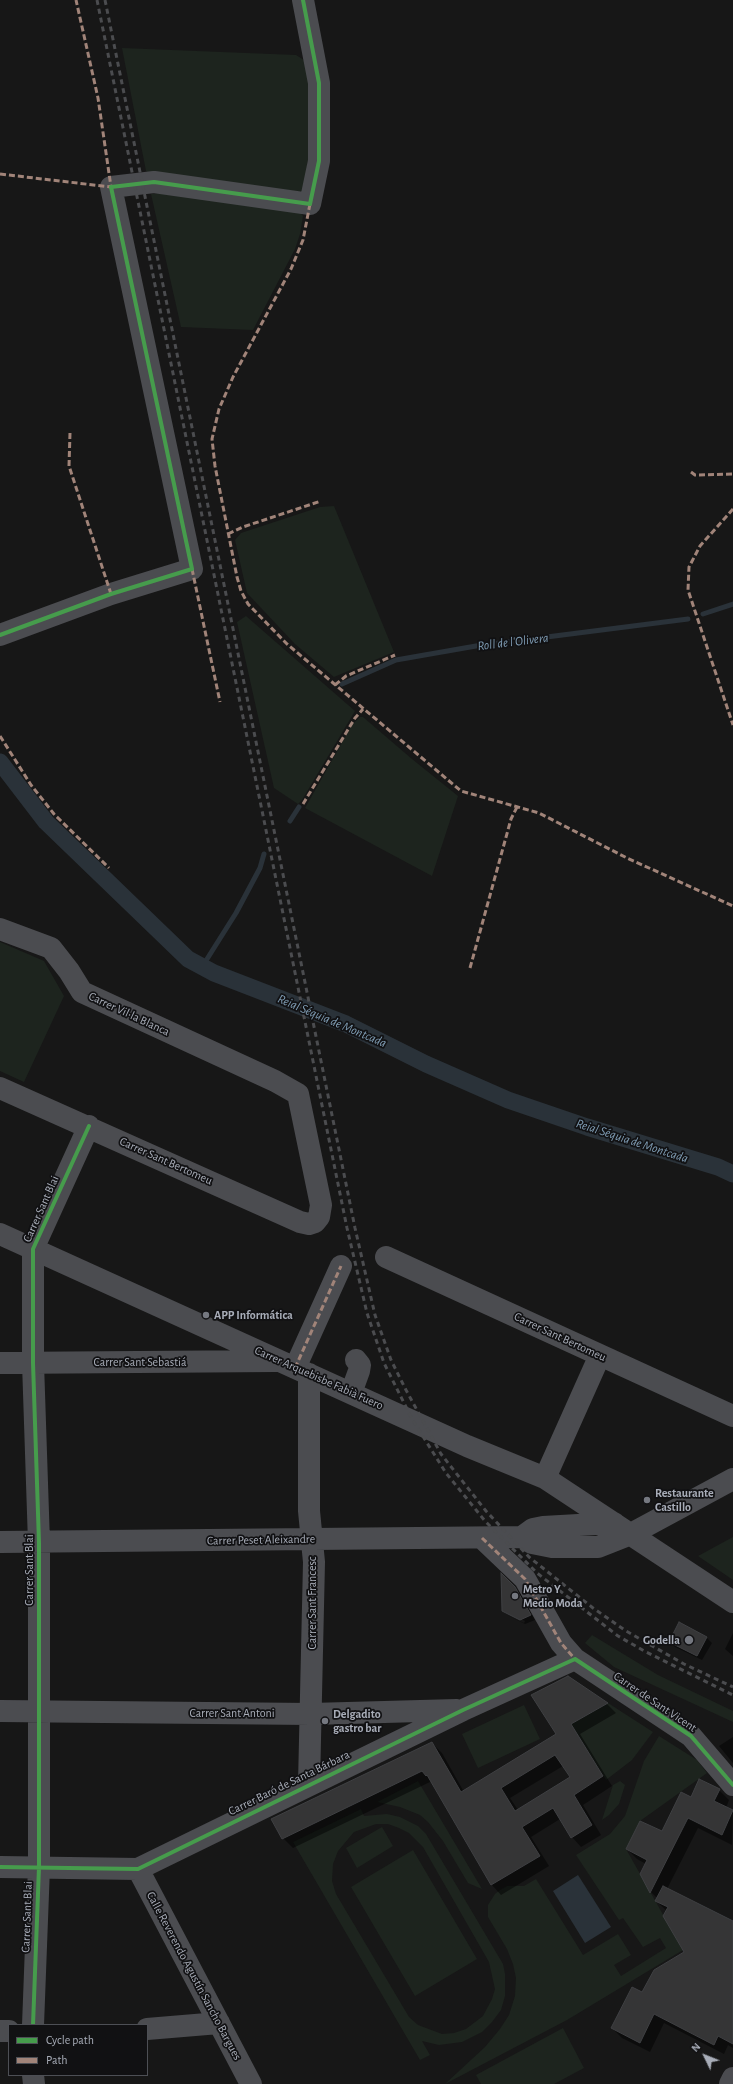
<!DOCTYPE html>
<html>
<head>
<meta charset="utf-8">
<style>
  body { margin:0 }
  #map { position:relative; width:733px; height:2084px; overflow:hidden; background:#171717; font-family:"Alegreya Sans",sans-serif }
  canvas { display:block }
  .legend { position:absolute; left:8px; top:2024px; width:140px; height:52px; box-sizing:border-box; background:#111113; border:1px solid #4d4f55; margin:0; padding:5px 7px; list-style:none; font-size:12px; color:#a8adb8 }
  .legend li { display:flex; align-items:center; gap:8px; height:20px }
  .legend b { width:20px; border:1px solid #4d4f55 }
  .north { position:absolute; left:685px; top:2036px; width:40px; height:40px; -webkit-text-stroke:3px #111113; paint-order:stroke; rotate:313deg; font-size:11px; font-weight:700; line-height:16px; text-align:center; color:#a8adb8 }
  .north::after { content:''; display:block; margin:auto; width:14px; height:18px; background:#a8adb8; clip-path:polygon(50% 0,100% 100%,50% 72%,0 100%) }
</style>
</head>
<body>
<div id="map">
<canvas width="733" height="2084"></canvas>
<ul class="legend">
<li><b style="height:5px;background:#469c4c"></b>Cycle path</li>
<li><b style="height:5px;background:#a18479"></b>Path</li>
</ul>
<div class="north">N</div>
</div>
<script>
const ctx = document.querySelector('canvas').getContext('2d');
ctx.lineJoin = 'round';
function fill(path, color) { ctx.fillStyle = color; ctx.fill(path, 'evenodd'); }
const toPath = rows => new Path2D(rows.map(r => 'M' + r).join(''));
function strokePath(path, color, width, dash) { ctx.strokeStyle = color; ctx.lineWidth = width; ctx.lineCap = dash ? 'butt' : 'round'; ctx.setLineDash(dash || []); ctx.stroke(path); }
function drawText(font, color, halo, rows, align = 'center') {
  ctx.font = font + ' "Alegreya Sans",sans-serif'; ctx.lineWidth = 3.5; ctx.setLineDash([]); ctx.textBaseline = 'middle'; ctx.strokeStyle = halo; ctx.fillStyle = color; for (const [text, x, y, turn = 0] of rows) {
    ctx.save(); ctx.translate(x, y); ctx.rotate((+turn || 0) * Math.PI / 180); ctx.textAlign = isNaN(turn) ? turn : align; if (halo) ctx.strokeText(text, 0, 0); ctx.fillText(text, 0, 0); ctx.restore();
  }
}
fill(toPath([
  [122,48,296,55,307,62,315,117,303,192,153,177,146,171],
  [161,193,297,208,303,216,300,234,295,249,253,330,181,327,151,194],
  [334,506,394,652,334,677,295,644,247,593,235,540,241,533,320,507],
  [246,616,355,711,302,800,298,804,274,788,237,622],
  [360,717,363,717,412,759,458,796,432,876,305,808,352,725],
  [0,942,44,961,64,996,24,1082,0,1071],
  [733,1537,733,1580,698,1556],
  [592,1635,658,1675,733,1711,733,1722,614,1667,585,1643],
  [608,1703,653,1732,632,1760,606,1780,571,1724],
  [524,1705,540,1739,478,1768,462,1734],
  [659,1736,697,1760,707,1773,640,1821,626,1849,683,1950,567,2020,445,2084,485,2047,500,2029,509,2015,515,1996,516,1978,513,1964,507,1949,488,1917,488,1905,495,1894,500,1890,507,1886,524,1886,536,1879,583,1955,618,1934,631,1955,614,1965,621,1976,666,1948,660,1938,643,1947,623,1918,619,1920,576,1855,610,1834,625,1816,644,1761],
  [418,1781,482,1889,468,1883,443,1841,428,1822,420,1815,400,1807,377,1802],
  [620,1781,625,1785,619,1804,609,1815,602,1820,613,1785],
  [361,1809,364,1816,387,1814,400,1817,418,1826,426,1834,503,1964,505,1974,505,1996,501,2010,492,2022,482,2032,462,2042,439,2045,422,2041,430,2055,420,2060,293,1842],
  [376,1824,388,1824,399,1828,409,1833,423,1847,489,1962,495,1989,492,1999,483,2016,466,2029,454,2033,442,2034,418,2025,409,2017,336,1894,332,1881,333,1864,338,1851,354,1832],
  [382,1827,393,1846,357,1868,346,1848],
  [413,1850,477,1959,415,1996,351,1887],
  [563,2028,584,2068,554,2084,481,2084,476,2075]
]), '#1d241e');
fill(toPath([
  [578,1875,611,1927,585,1943,553,1891]
]), '#2a3239');
fill(toPath([
  [502,1576,520,1593,535,1620,525,1624,507,1615,524,1623,525,1621,507,1612,507,1614,503,1611],
  [680,1624,707,1638,712,1643,702,1660,675,1647,670,1642],
  [733,1633,733,1656,725,1649],
  [532,1695,607,1704,616,1713,580,1734,612,1786,583,1805,601,1835,581,1847,572,1837,560,1819,531,1837,549,1866,501,1895,492,1885,432,1781,293,1848,283,1838,432,1743,442,1753,464,1792,557,1734],
  [563,1766,571,1777,518,1810,510,1798],
  [733,1737,733,1763,719,1746],
  [719,1790,729,1800,726,1808,733,1812,732,1845,698,1828,667,1889,733,1922,733,2048,728,2045,724,2054,664,2023,650,2052,622,2038,612,2028,642,1993,685,1952,667,1911,656,1901,657,1898,651,1892,641,1874,646,1864,637,1859,627,1849,662,1832,691,1798]
]), '#0007');
strokePath(toPath([
  [703,614,733,604],
  [342,684,396,660,476,646,688,619],
  [290,821,299,807],
  [202,967,236,913,260,868,264,854]
]), '#2a3239', 5);
strokePath(toPath([
  [0,762,46,822,188,959,214,973,346,1024,426,1064,508,1100,587,1127,718,1167,733,1174]
]), '#2a3239', 17);
const building = toPath([
  [501,1573,515,1587,531,1615,520,1620,502,1611,501,1573],
  [679,1622,707,1637,697,1656,669,1642,679,1622],
  [568,1676,608,1703,571,1724,603,1776,574,1795,592,1825,571,1838,553,1808,522,1827,540,1856,491,1885,427,1775,426,1776,422,1771,282,1839,271,1819,432,1742,461,1792,556,1734,531,1695,568,1676],
  [555,1755,570,1777,515,1811,501,1788,555,1755],
  [699,1779,720,1789,714,1801,733,1810,722,1835,688,1818,650,1893,640,1874,647,1860,626,1849,640,1821,662,1831,681,1792,691,1797,699,1779],
  [663,1886,733,1921,733,2044,718,2036,714,2045,654,2014,640,2043,611,2028,632,1987,642,1992,654,1970,684,1952,663,1916,668,1907,655,1901,663,1886]
]);
fill(building, '#353536');
strokePath(building, '#3f4043', 1);
strokePath(toPath([
  [0,635,111,594,192,569,111,187,154,182,310,204,319,161,319,83,303,0],
  [0,929,51,948,69,971,82,992,275,1081,298,1094,321,1205,319,1217,315,1222,309,1224,300,1222,0,1088],
  [0,1234,467,1446,545,1478,733,1602],
  [386,1257,733,1416],
  [0,1363,275,1361],
  [295,1368,341,1266],
  [309,1374,309,1511,314,1562,309,1784],
  [351,1393,359,1371,360,1365,356,1360],
  [545,1478,600,1355],
  [522,1537,532,1543,552,1547,598,1547,631,1534,733,1479],
  [522,1537,533,1529,543,1527,614,1523],
  [482,1538,525,1579,561,1643,575,1659,691,1736,733,1785],
  [0,1542,522,1537],
  [0,1711,311,1714,457,1710],
  [0,1867,138,1869,463,1710,575,1659],
  [138,1869,251,2084],
  [33,2025,39,1867,39,1543,33,1363,33,1249,89,1126],
  [147,2029,219,2023],
  [0,2031,9,2031],
  [33,2075,34,2084],
  [730,2084,733,2078]
]), '#4b4c50', 22);
strokePath(toPath([
  [97,0,347,1228,367,1313,384,1363,412,1419,446,1473,485,1521,537,1573,618,1636,646,1652,733,1695],
  [105,0,355,1228,375,1315,391,1360,406,1390,441,1454,486,1511,529,1557,593,1608,626,1631,684,1664,733,1687]
]), '#4b4c4f', 3, [5, 4]);
strokePath(toPath([
  [0,174,111,187,98,98,76,0],
  [310,204,303,240,291,269,233,377,219,409,212,439,215,466,237,577,241,591,248,604,287,644,461,791,539,813,627,858,733,906],
  [70,433,69,466,111,594],
  [691,472,695,475,733,474],
  [733,509,700,546,689,567,688,590,733,725],
  [228,534,243,527,321,501],
  [192,569,220,702],
  [335,685,346,676,395,655],
  [0,736,31,785,54,814,109,868],
  [303,804,355,718,363,709],
  [470,968,511,819,517,807],
  [295,1368,341,1266],
  [482,1538,525,1579,561,1643,575,1659]
]), '#a18479', 3, [6, 3]);
strokePath(toPath([
  [0,635,111,594,192,569,111,187,154,182,310,204,319,161,319,83,303,0],
  [0,1867,138,1869,463,1710,575,1659,691,1736,733,1785],
  [33,2025,39,1867,39,1543,33,1363,33,1249,89,1126]
]), '#469c4c', 4);
for (const [x, y, r, color] of [
  [206,1315,4,"#757880"],
  [647,1500,4,"#757880"],
  [515,1596,4,"#757880"],
  [689,1640,5,"#757880"],
  [325,1721,4,"#757880"]
]) { const dot = new Path2D(); dot.arc(x, y, r, 0, 2 * Math.PI); ctx.fillStyle = color; ctx.fill(dot); strokePath(dot, '#111113', 1.5); }
drawText('12px', '#a8adb8', '#111113', [
  ["Carrer Vil·la Blanca",129,1014,25],
  ["Carrer Sant Bertomeu",166,1161,24],
  ["Carrer Sant Blai",41,1209,-66],
  ["Carrer Sant Bertomeu",560,1337,25],
  ["Carrer Sant Sebastiá",140,1362],
  ["Carrer Arquebisbe Fabià Fuero",319,1378,24],
  ["Carrer Peset Aleixandre",261,1540,-1],
  ["Carrer Sant Blai",29,1570,-90],
  ["Carrer Sant Francesc",312,1603,-90],
  ["Carrer de Sant Vicent",655,1702,34],
  ["Carrer Sant Antoni",232,1713],
  ["Carrer Baró de Santa Bárbara",289,1783,-26],
  ["Carrer Sant Blai",27,1917,-88],
  ["Calle Reverendo Agustín Sancho Bargues",194,1976,62]
]);
drawText('bold 12px', '#a8adb8', '#111113', [
  ["APP Informática",214,1315],
  ["Restaurante",655,1493],
  ["Castillo",655,1507],
  ["Metro Y",523,1589],
  ["Medio Moda",523,1603],
  ["Godella",680,1640,"right"],
  ["Delgadito",333,1714],
  ["gastro bar",333,1728]
], 'left');
drawText('italic 13px', '#7f9cb3', '#111113', [
  ["Roll de l'Olivera",513,642,-7],
  ["Reial Séquia de Montcada",332,1021,23],
  ["Reial Séquia de Montcada",632,1141,18]
]);
</script>
</body>
</html>
